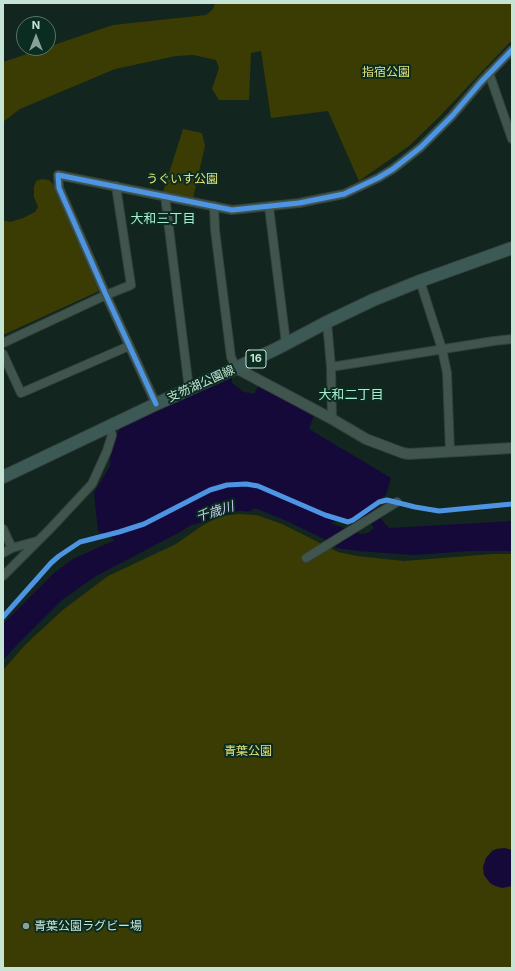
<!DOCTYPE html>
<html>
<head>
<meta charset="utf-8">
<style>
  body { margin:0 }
  #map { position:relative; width:515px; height:971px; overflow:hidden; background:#13251f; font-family:Inter,sans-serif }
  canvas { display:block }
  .frame { position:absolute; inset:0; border:4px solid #c6e4d6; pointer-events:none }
  .north { position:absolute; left:16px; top:16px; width:40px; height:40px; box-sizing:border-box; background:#0b2d21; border:1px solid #567669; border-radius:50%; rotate:0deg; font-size:11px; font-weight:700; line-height:16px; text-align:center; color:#c6e4d6 }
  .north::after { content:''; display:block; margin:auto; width:14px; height:18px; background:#87a196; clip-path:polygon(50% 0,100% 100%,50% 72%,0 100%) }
</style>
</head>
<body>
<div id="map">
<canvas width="515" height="971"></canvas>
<div class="frame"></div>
<div class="north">N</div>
</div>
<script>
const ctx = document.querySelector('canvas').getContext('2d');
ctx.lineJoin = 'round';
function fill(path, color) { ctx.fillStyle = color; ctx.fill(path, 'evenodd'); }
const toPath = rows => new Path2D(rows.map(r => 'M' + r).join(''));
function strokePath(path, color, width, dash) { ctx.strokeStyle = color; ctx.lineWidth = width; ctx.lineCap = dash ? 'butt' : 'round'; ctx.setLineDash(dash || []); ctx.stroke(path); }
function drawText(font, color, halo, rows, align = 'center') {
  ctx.font = font + ' Inter,"Noto Sans JP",sans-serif'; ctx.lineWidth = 4; ctx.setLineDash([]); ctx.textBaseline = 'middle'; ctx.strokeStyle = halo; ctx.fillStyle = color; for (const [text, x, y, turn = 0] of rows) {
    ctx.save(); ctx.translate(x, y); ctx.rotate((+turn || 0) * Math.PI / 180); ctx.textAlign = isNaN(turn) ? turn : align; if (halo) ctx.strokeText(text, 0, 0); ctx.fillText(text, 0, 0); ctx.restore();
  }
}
fill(toPath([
  [215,3,512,3,512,40,438,118,409,146,359,181,328,111,271,118,261,51,251,53,249,100,219,100,212,89,219,68,216,60,193,55,176,56,115,69,20,109,3,122,3,62,113,25,206,15,213,9],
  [183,129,202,133,205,146,193,198,163,192],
  [42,179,49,180,54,185,99,291,3,335,3,220,10,222,23,218,35,212,38,207,34,197,34,187,36,181],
  [239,514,256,515,282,524,338,552,357,556,404,561,493,554,512,554,512,968,3,968,3,670,26,644,64,609,108,576,176,544,203,525,221,516]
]), '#3b3b04');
fill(toPath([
  [232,377,232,383,244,392,254,394,259,385,314,415,309,429,391,478,386,495,369,506,389,528,512,521,512,551,470,551,414,555,358,551,337,548,326,540,287,521,257,509,220,506,182,531,96,576,62,600,18,644,3,660,3,624,54,573,73,559,115,540,98,531,94,493,110,466,111,445,121,427],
  [361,512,374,528,368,533,361,534,330,523,352,518],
  [505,848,512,850,512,886,502,888,493,885,490,883,484,875,483,867,486,858,492,851,496,849]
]), '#15093a');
strokePath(toPath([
  [193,518,239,504,248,505]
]), '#15093a', 13);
const minor = toPath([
  [489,73,512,139],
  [165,196,189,389],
  [214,206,215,230,231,357,236,368],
  [269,207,286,343],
  [420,281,442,349,447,373,450,452],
  [327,322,331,367,332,419],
  [3,343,106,295,131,285,116,186],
  [3,354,21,393,129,346],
  [331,367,494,341,512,339],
  [156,404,106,295,59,188,58,175,232,210,299,203,344,194,378,178,393,169,421,147,452,116,481,82,512,50],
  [3,529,12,548],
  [3,553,12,548,37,541],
  [306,558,397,502],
  [3,576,50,529,92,484,107,451,112,435,109,427]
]);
const tertiary = toPath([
  [236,368,332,419,366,439,403,453,409,454,512,448]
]);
const primary = toPath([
  [3,477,156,404,236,368,278,348,327,322,373,300,420,281,512,248]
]);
strokePath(minor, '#32413b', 10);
strokePath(tertiary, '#32413b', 12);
strokePath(primary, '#32413b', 14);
strokePath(minor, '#40554d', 8);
strokePath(tertiary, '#40554d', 10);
strokePath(primary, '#3d5956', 12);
strokePath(toPath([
  [156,404,106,295,59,188,58,175,232,210,299,203,344,194,378,178,393,169,421,147,452,116,481,82,512,50],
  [3,617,51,563,59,556,80,542,119,532,144,524,210,490,227,485,246,484,258,486,325,515,348,522,353,520,379,502,387,500,415,507,439,511,512,504]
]), '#4d94e3', 5);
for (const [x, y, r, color] of [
  [26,926,4,"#87a196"]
]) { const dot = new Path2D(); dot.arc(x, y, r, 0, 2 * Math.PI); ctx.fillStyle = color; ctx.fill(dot); strokePath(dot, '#0b2d21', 1.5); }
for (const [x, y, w] of [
  [256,359,20]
]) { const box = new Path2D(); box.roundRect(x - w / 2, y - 9, w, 18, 3); ctx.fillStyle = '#0b2d21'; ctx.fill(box); strokePath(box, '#c6e4d6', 1); }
drawText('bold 11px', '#c6e4d6', null, [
  ["16",256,359]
]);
drawText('12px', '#e7e279', '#0b2d21', [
  ["指宿公園",386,72],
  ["うぐいす公園",182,179],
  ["青葉公園",248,751]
]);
drawText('12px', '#c6e4d6', '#0b2d21', [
  ["支笏湖公園線",201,384,-24]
]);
drawText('12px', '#c6e4d6', '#0b2d21', [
  ["青葉公園ラグビー場",34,926]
], 'left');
drawText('13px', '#abebd0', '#0b2d21', [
  ["大和三丁目",163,219],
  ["大和二丁目",351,395]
]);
drawText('italic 13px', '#cecdf2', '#0b2d21', [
  ["千歳川",215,512,-17]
]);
</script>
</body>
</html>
